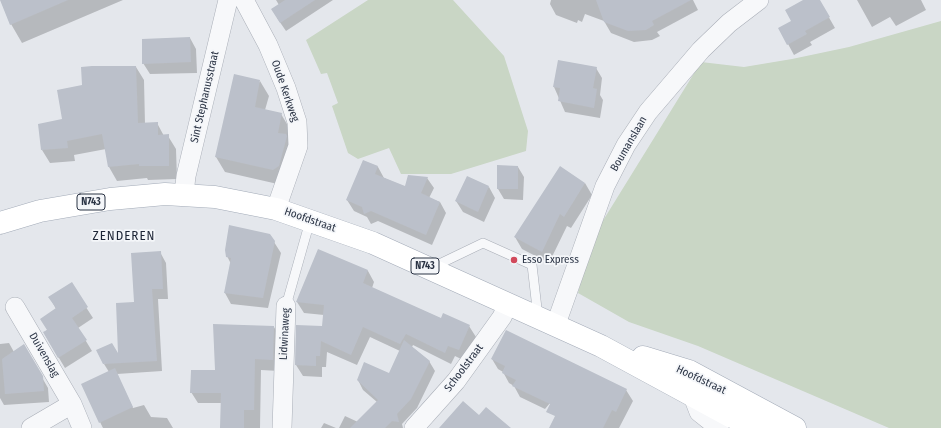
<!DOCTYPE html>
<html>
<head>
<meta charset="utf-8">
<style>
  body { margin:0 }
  canvas { display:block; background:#e4e7ec }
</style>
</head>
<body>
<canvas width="941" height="428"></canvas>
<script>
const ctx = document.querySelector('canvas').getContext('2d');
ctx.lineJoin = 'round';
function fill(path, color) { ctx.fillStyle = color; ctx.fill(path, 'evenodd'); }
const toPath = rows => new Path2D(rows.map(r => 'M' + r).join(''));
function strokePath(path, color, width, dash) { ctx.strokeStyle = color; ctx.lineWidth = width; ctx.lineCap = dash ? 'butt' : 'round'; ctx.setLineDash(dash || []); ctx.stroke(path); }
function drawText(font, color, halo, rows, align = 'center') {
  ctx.font = font + ' "Fira Sans Condensed",sans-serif'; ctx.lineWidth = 3.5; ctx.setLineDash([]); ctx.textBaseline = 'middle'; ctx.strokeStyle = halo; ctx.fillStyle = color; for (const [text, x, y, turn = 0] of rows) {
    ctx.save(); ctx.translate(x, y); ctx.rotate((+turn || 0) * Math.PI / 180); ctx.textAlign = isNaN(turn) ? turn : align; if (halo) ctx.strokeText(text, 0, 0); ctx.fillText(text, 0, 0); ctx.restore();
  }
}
fill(toPath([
  [368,0,453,0,504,56,528,131,526,151,451,174,401,174,389,148,358,159,348,153,332,106,338,103,327,73,321,74,306,40],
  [941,21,941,428,889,428,698,346,629,322,578,293,591,240,701,62,744,67,792,59,849,47]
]), '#c9d6c5');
fill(toPath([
  [1,0,123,0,22,43,11,24],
  [276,0,333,0,286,31,277,18,279,5],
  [551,0,693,0,698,10,657,32,660,36,652,40,634,42,611,33,604,21,585,14,582,22,578,20,577,23,556,15,550,4],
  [806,0,819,0,835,28,810,42,812,45,794,55,788,44,792,21],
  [857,0,921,0,926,10,896,26,890,17,872,27],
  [190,38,196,49,197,73,150,74,143,63],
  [136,67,144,80,145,124,157,123,164,136,168,136,176,149,177,179,148,180,147,178,117,181,109,167,106,149,74,155,75,161,50,163,42,150,64,120,83,86],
  [596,68,602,78,600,95,603,100,600,118,565,112,554,87],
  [260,81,269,96,265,110,281,114,290,129,288,139,295,151,282,185,225,172,216,157],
  [364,161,378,167,384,178,405,187,427,178,434,188,429,198,440,202,446,213,432,245,378,221,371,224,367,217,354,211,347,200],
  [518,167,524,177,523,200,504,199,498,189],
  [585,183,592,195,571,228,567,226,549,263,522,249,515,237],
  [489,187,495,198,484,222,463,212,456,201],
  [274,242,281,253,268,308,231,304,225,293,231,264,227,256],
  [318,251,368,271,374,282,372,288,442,319,469,326,476,337,465,361,455,356,451,364,413,345,412,347,429,361,435,371,417,408,402,424,403,428,339,428,345,416,358,422,377,402,363,390,358,380,390,374,400,351,370,337,357,365,327,352,326,367,322,367,322,377,303,376,296,365,323,327,324,315,304,313,297,302],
  [160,252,166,263,168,299,158,299,162,371,117,374,133,408,144,405,151,417,167,418,173,428,103,428,100,422,109,372,104,364,120,357,135,303],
  [71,284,93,318,78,328,92,351,65,368,44,333,47,330,56,309,50,298],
  [274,327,280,338,279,371,261,370,260,428,221,428,222,403,198,403,191,392,216,371],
  [9,343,14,352,24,346,48,388,49,402,4,405,0,398,0,344],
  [492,359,576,372,545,409,520,397,514,386,509,383,503,372,498,369],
  [626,390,633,401,619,428,550,428],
  [324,423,336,428,321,428]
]), '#0003');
fill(toPath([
  [0,0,68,0,10,25],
  [285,0,315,0,280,23,271,9],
  [596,0,691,0,652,21,654,25,646,30,628,31,604,22],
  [803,0,820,0,830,17,805,31,807,34,787,45,778,28,791,21,785,10],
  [190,37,191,62,142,64,142,39],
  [558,60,597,67,593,88,597,89,594,108,558,101,560,88,553,87],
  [92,66,136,66,138,123,158,122,158,135,169,134,169,166,139,166,139,164,108,167,102,134,67,141,68,148,41,150,38,124,62,119,57,90,82,85,81,67],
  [234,74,260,80,255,107,282,113,278,133,286,134,287,136,279,166,273,170,215,157],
  [363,160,378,166,375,174,405,186,408,175,428,177,421,193,440,202,426,235,371,211,364,214,362,207,346,200],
  [497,165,518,166,518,189,497,189],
  [560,166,585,183,564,217,560,214,542,252,514,237],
  [467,176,489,186,478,212,455,201],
  [229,225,270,234,275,241,263,298,224,293,231,258,226,257,225,250],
  [318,249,368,270,363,283,441,318,443,313,470,325,459,350,448,346,445,353,406,334,400,344,363,327,351,355,321,341,320,356,316,356,316,366,295,365,296,325,322,326,324,305,296,302],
  [161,251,163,289,152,289,157,361,103,364,96,350,112,343,118,353,116,303,134,302,131,253],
  [72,282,88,307,72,318,87,340,58,358,43,332,47,330,40,319,56,308,48,297],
  [213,324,274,326,273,360,255,359,254,410,244,410,244,428,220,428,221,393,190,393,191,370,215,370],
  [506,330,627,389,616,412,612,410,603,428,549,428,555,416,546,412,550,404,512,386,516,380,502,373,505,366,491,359],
  [404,340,430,361,411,399,397,414,399,422,392,421,385,428,350,428,378,400,357,380,364,362,389,373],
  [24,344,43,376,44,391,5,394,2,359],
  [115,368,133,407,99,423,81,384],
  [463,401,479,415,486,407,511,428,439,428]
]), '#bbc0ca');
const lane = toPath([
  [433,267,483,243,532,265,538,317],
  [286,306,310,221]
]);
const street = toPath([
  [244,0,268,45,286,88,297,122,298,146,276,209],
  [184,194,186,176,228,0],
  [15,307,72,404,82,428],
  [556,324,605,186,626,145,648,112,701,50,729,23,759,0],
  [692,394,699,412,719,428],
  [31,428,72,404],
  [282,428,286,306],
  [414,428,456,381,502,317,508,304]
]);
const primary = toPath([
  [0,223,40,211,110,199,165,194,215,197,276,209,373,243,601,346,732,417,769,428],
  [643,357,689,371,795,428]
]);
strokePath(lane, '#a9aeb7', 10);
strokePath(street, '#a9aeb7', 20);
strokePath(primary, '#a3abb8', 23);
strokePath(lane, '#f7f8fa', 9);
strokePath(street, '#f7f8fa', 19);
strokePath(primary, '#fff', 22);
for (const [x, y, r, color] of [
  [514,260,4,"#d1495b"]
]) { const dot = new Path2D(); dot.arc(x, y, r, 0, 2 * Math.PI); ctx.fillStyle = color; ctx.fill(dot); strokePath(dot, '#f4f6f9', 1.5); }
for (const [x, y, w] of [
  [91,202,28],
  [425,266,28]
]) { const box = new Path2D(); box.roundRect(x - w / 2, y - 8, w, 16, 3); ctx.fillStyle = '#f4f6f9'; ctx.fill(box); strokePath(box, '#2b3445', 1); }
drawText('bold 10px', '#2b3445', null, [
  ["N743",91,202],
  ["N743",425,266]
]);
drawText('11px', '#2b3445', '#f4f6f9', [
  ["Oude Kerkweg",285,91,71],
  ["Sint Stephanusstraat",205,97,-77],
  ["Boumanslaan",629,144,-60],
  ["Hoofdstraat",310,220,19],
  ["Lidwinaweg",285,334,-87],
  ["Duivenslag",44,355,60],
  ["Schoolstraat",464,368,-53],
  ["Hoofdstraat",701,380,25]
]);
drawText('11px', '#2b3445', '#f4f6f9', [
  ["Esso Express",522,260]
], 'left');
ctx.letterSpacing = '1px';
drawText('13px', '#1d2536', '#f4f6f9', [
  ["ZENDEREN",124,236]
]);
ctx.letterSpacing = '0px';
</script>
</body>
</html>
